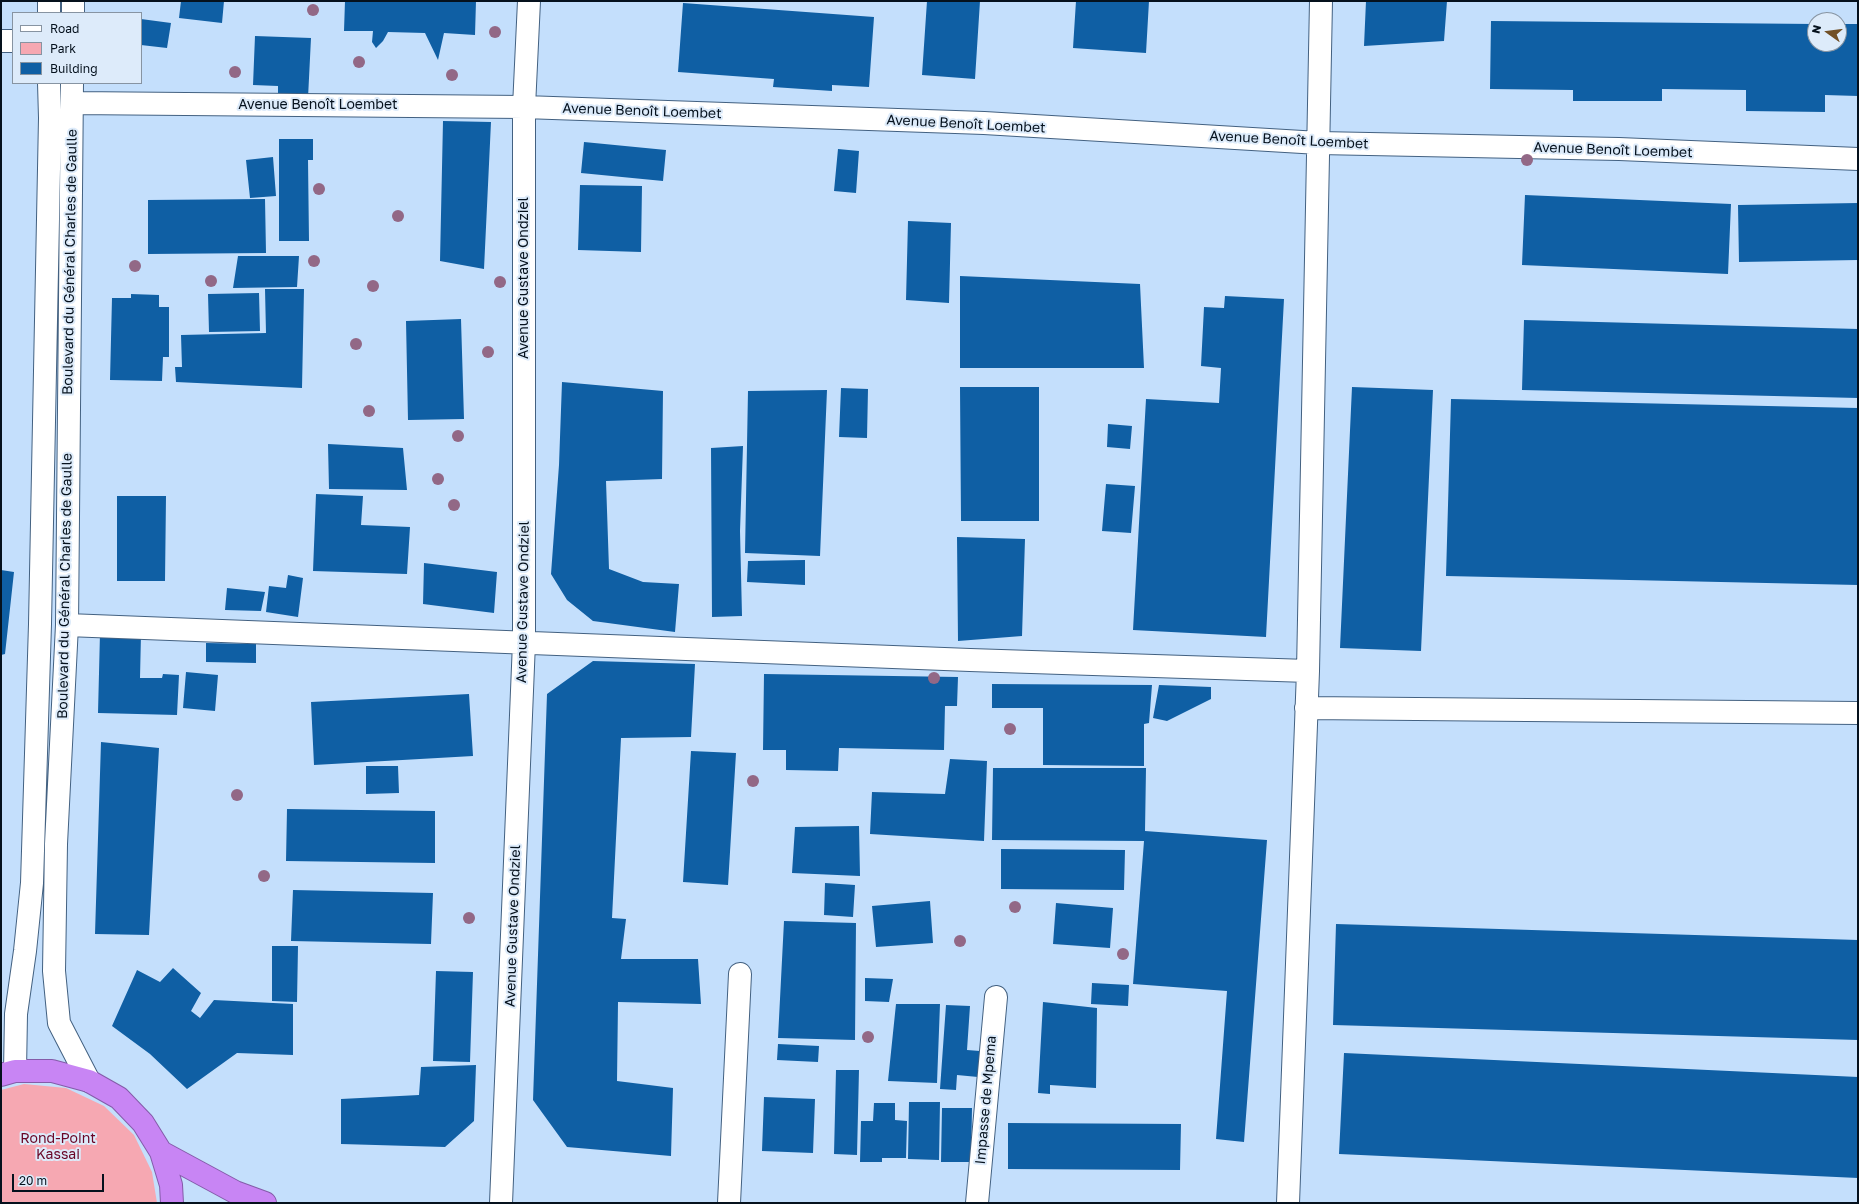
<!DOCTYPE html>
<html>
<head>
<meta charset="utf-8">
<style>
  body { margin:0 }
  #map { position:relative; width:1859px; height:1204px; overflow:hidden; background:#c4dffc; font-family:"Golos Text",sans-serif }
  canvas { display:block }
  .frame { position:absolute; inset:0; border:2px solid #05111d; pointer-events:none }
  .legend { position:absolute; left:12px; top:12px; width:130px; height:72px; box-sizing:border-box; background:#ddebfa; border:1px solid #8794a2; margin:0; padding:5px 7px; list-style:none; font-size:12px; color:#05111d }
  .legend li { display:flex; align-items:center; gap:8px; height:20px }
  .legend b { width:20px; border:1px solid #8794a2 }
  .north { position:absolute; left:1807px; top:12px; width:40px; height:40px; box-sizing:border-box; background:#ddebfa; border:1px solid #8794a2; border-radius:50%; rotate:284deg; font-size:11px; font-weight:700; line-height:16px; text-align:center; color:#05111d }
  .north::after { content:''; display:block; margin:auto; width:14px; height:18px; background:#715027; clip-path:polygon(50% 0,100% 100%,50% 72%,0 100%) }
  .scale { position:absolute; left:12px; top:1174px; width:92px; height:18px; box-sizing:border-box; border:2px solid #05111d; border-top:0; padding-left:5px; font-size:12px; line-height:14px; white-space:nowrap; color:#05111d; -webkit-text-stroke:3px #ddebfa; paint-order:stroke }
</style>
</head>
<body>
<div id="map">
<canvas width="1859" height="1204"></canvas>
<div class="frame"></div>
<ul class="legend">
<li><b style="height:5px;background:#fff"></b>Road</li>
<li><b style="height:11px;background:#f6a8b2"></b>Park</li>
<li><b style="height:11px;background:#0f5fa4"></b>Building</li>
</ul>
<div class="north">N</div>
<div class="scale">20 m</div>
</div>
<script>
const ctx = document.querySelector('canvas').getContext('2d');
ctx.lineJoin = 'round';
function fill(path, color) { ctx.fillStyle = color; ctx.fill(path, 'evenodd'); }
const toPath = rows => new Path2D(rows.map(r => 'M' + r).join(''));
function strokePath(path, color, width, dash) { ctx.strokeStyle = color; ctx.lineWidth = width; ctx.lineCap = dash ? 'butt' : 'round'; ctx.setLineDash(dash || []); ctx.stroke(path); }
function drawText(font, color, halo, rows, align = 'center') {
  ctx.font = font + ' "Golos Text",sans-serif'; ctx.lineWidth = 4; ctx.setLineDash([]); ctx.textBaseline = 'middle'; ctx.strokeStyle = halo; ctx.fillStyle = color; for (const [text, x, y, turn = 0] of rows) {
    ctx.save(); ctx.translate(x, y); ctx.rotate((+turn || 0) * Math.PI / 180); ctx.textAlign = isNaN(turn) ? turn : align; if (halo) ctx.strokeText(text, 0, 0); ctx.fillText(text, 0, 0); ctx.restore();
  }
}
fill(toPath([
  [24,1084,66,1088,104,1106,134,1135,152,1172,157,1203,1,1203,1,1090]
]), '#f6a8b2');
fill(toPath([
  [181,1,224,1,222,23,179,18],
  [345,1,476,1,475,35,444,33,438,60,425,33,388,32,383,41,376,48,372,42,373,31,344,31],
  [927,1,980,1,975,79,922,75],
  [1076,1,1149,1,1146,53,1073,48],
  [1366,1,1447,1,1444,41,1364,46],
  [683,3,874,17,869,87,832,85,832,91,773,87,774,79,678,72],
  [141,19,171,23,167,48,141,45],
  [1491,21,1815,24,1815,44,1839,44,1839,24,1858,24,1858,96,1825,95,1825,112,1746,111,1746,90,1662,89,1662,101,1573,101,1573,90,1490,89],
  [255,36,311,38,308,98,278,97,278,86,253,85],
  [443,121,491,122,484,269,440,261],
  [279,139,313,139,313,160,308,160,309,241,279,241],
  [584,142,666,150,663,181,581,173],
  [838,149,859,151,856,193,834,191],
  [273,157,276,196,250,198,246,160],
  [580,185,642,186,641,252,578,250],
  [1525,195,1731,204,1728,274,1522,265],
  [265,199,266,253,148,254,148,200],
  [1858,203,1858,260,1739,262,1738,205],
  [908,221,951,223,949,303,906,300],
  [238,256,299,256,297,287,233,288],
  [960,276,1140,284,1144,368,960,368],
  [265,289,304,289,302,388,176,382,175,367,182,367,181,335,266,333],
  [259,293,260,331,209,332,208,294],
  [131,294,159,295,159,307,169,307,169,357,163,357,162,381,110,380,112,298,131,298],
  [1225,296,1284,299,1266,637,1133,630,1146,399,1219,403,1221,368,1201,366,1204,307,1224,308],
  [461,319,464,419,408,420,406,321],
  [1524,320,1858,329,1858,398,1522,390],
  [562,382,663,391,662,479,606,481,609,569,643,582,679,584,675,632,593,621,567,600,551,574,559,465],
  [960,387,1039,387,1039,521,961,521],
  [1352,387,1433,390,1421,651,1340,648],
  [841,388,868,389,867,438,839,437],
  [827,390,820,556,745,553,748,391],
  [1451,399,1858,408,1858,585,1446,576],
  [1108,424,1132,426,1130,449,1107,447],
  [328,444,403,448,407,490,329,489],
  [743,446,740,531,742,616,712,617,711,448],
  [1106,484,1135,486,1131,533,1102,531],
  [316,494,363,496,361,525,410,527,407,574,313,571],
  [117,496,166,496,165,581,117,581],
  [957,537,1025,539,1022,636,958,641],
  [805,560,805,585,747,582,748,561],
  [424,563,497,572,494,613,423,604],
  [1,570,14,572,5,654,1,655],
  [288,575,303,578,298,617,266,612,269,586,286,588],
  [227,588,265,592,261,611,225,610],
  [100,633,141,634,140,678,162,678,163,674,179,675,177,715,98,713],
  [206,643,256,644,256,663,206,662],
  [593,661,695,664,691,737,621,738,612,918,626,919,621,959,698,959,701,1004,618,1002,617,1081,673,1088,671,1156,567,1147,533,1100,547,694],
  [186,672,218,675,215,711,183,708],
  [764,674,958,677,957,706,945,706,944,750,839,748,838,771,786,770,786,750,763,750],
  [992,684,1152,685,1149,723,1144,724,1144,766,1043,765,1043,708,992,708],
  [1159,685,1211,687,1211,699,1167,721,1153,718],
  [469,694,473,756,314,765,311,702],
  [101,742,159,748,149,935,95,934],
  [691,751,736,753,728,885,683,882],
  [950,759,987,761,984,841,870,834,872,792,945,794],
  [366,766,398,766,399,793,366,794],
  [993,768,1146,768,1145,831,1267,840,1244,1142,1216,1139,1227,991,1133,984,1144,841,992,840],
  [287,809,435,811,435,863,286,861],
  [859,826,860,876,792,873,795,827],
  [1001,849,1125,850,1124,890,1001,889],
  [825,883,855,885,853,917,824,915],
  [293,890,433,893,431,944,291,941],
  [930,901,933,943,876,947,872,906],
  [1056,903,1113,908,1110,948,1053,944],
  [784,921,856,923,855,1040,778,1038],
  [1336,924,1858,940,1858,1040,1333,1025],
  [272,946,298,946,297,1002,272,1001],
  [173,968,201,993,191,1011,200,1018,214,1000,293,1004,293,1055,237,1053,187,1089,150,1054,112,1026,137,970,160,982],
  [436,971,473,972,470,1062,433,1061],
  [865,978,893,979,889,1002,865,1001],
  [1092,983,1129,985,1128,1006,1091,1004],
  [1043,1002,1097,1008,1096,1088,1050,1085,1050,1094,1038,1093],
  [896,1004,940,1004,937,1083,888,1081],
  [946,1005,970,1006,967,1050,980,1051,978,1077,957,1075,956,1090,940,1089],
  [778,1044,819,1046,818,1062,777,1060],
  [1344,1053,1858,1077,1858,1178,1339,1154],
  [476,1065,474,1121,445,1147,341,1144,341,1099,419,1095,421,1067],
  [836,1070,859,1070,857,1155,834,1154],
  [764,1097,815,1099,813,1153,762,1151],
  [909,1102,940,1102,939,1160,908,1159],
  [874,1103,895,1103,895,1120,907,1121,906,1158,882,1158,882,1162,860,1162,861,1121,873,1121],
  [942,1108,972,1108,971,1162,941,1162],
  [1008,1123,1181,1124,1180,1170,1008,1169]
]), '#0f5fa4');
const minor = toPath([
  [49,13,49,1],
  [73,13,73,1],
  [1,41,13,41],
  [72,83,67,625,56,844,54,971,59,1023,89,1081],
  [73,103,524,107,984,123,1319,143,1619,149,1858,159],
  [67,625,970,660,1308,671],
  [1306,708,1858,713],
  [15,1071,16,1014,25,951,32,883,40,624,50,118,49,83],
  [501,1203,524,642,524,107,529,1],
  [729,1203,740,974],
  [977,1203,996,997],
  [1288,1203,1308,671,1321,1]
]);
const highway = toPath([
  [1,1075,15,1071,52,1071,89,1081,119,1098,143,1123,161,1152,171,1185,172,1203],
  [161,1152,235,1192,265,1203]
]);
strokePath(minor, '#436181', 24);
strokePath(highway, '#845ca9', 24);
strokePath(minor, '#fff', 22);
strokePath(highway, '#c885f4', 22);
ctx.fillStyle = '#926886';
for (const [x, y] of [
  [313,10],
  [495,32],
  [359,62],
  [235,72],
  [452,75],
  [1527,160],
  [319,189],
  [398,216],
  [314,261],
  [135,266],
  [211,281],
  [500,282],
  [373,286],
  [356,344],
  [488,352],
  [369,411],
  [458,436],
  [438,479],
  [454,505],
  [934,678],
  [1010,729],
  [753,781],
  [237,795],
  [264,876],
  [1015,907],
  [469,918],
  [960,941],
  [1123,954],
  [868,1037]
]) { ctx.beginPath(); ctx.arc(x, y, 6, 0, 2 * Math.PI); ctx.fill(); }
drawText('14px', '#05111d', '#ddebfa', [
  ["Avenue Benoît Loembet",318,105],
  ["Avenue Benoît Loembet",642,111,2],
  ["Avenue Benoît Loembet",966,124,3],
  ["Avenue Benoît Loembet",1289,140,3],
  ["Avenue Benoît Loembet",1613,150,2],
  ["Boulevard du Général Charles de Gaulle",70,262,-89],
  ["Avenue Gustave Ondziel",524,278,-90],
  ["Boulevard du Général Charles de Gaulle",65,586,-89],
  ["Avenue Gustave Ondziel",523,602,-89],
  ["Avenue Gustave Ondziel",513,926,-88],
  ["Impasse de Mpema",986,1100,-85]
]);
drawText('14px', '#690626', '#ddebfa', [
  ["Rond-Point",58,1139],
  ["Kassai",58,1155]
]);
</script>
</body>
</html>
